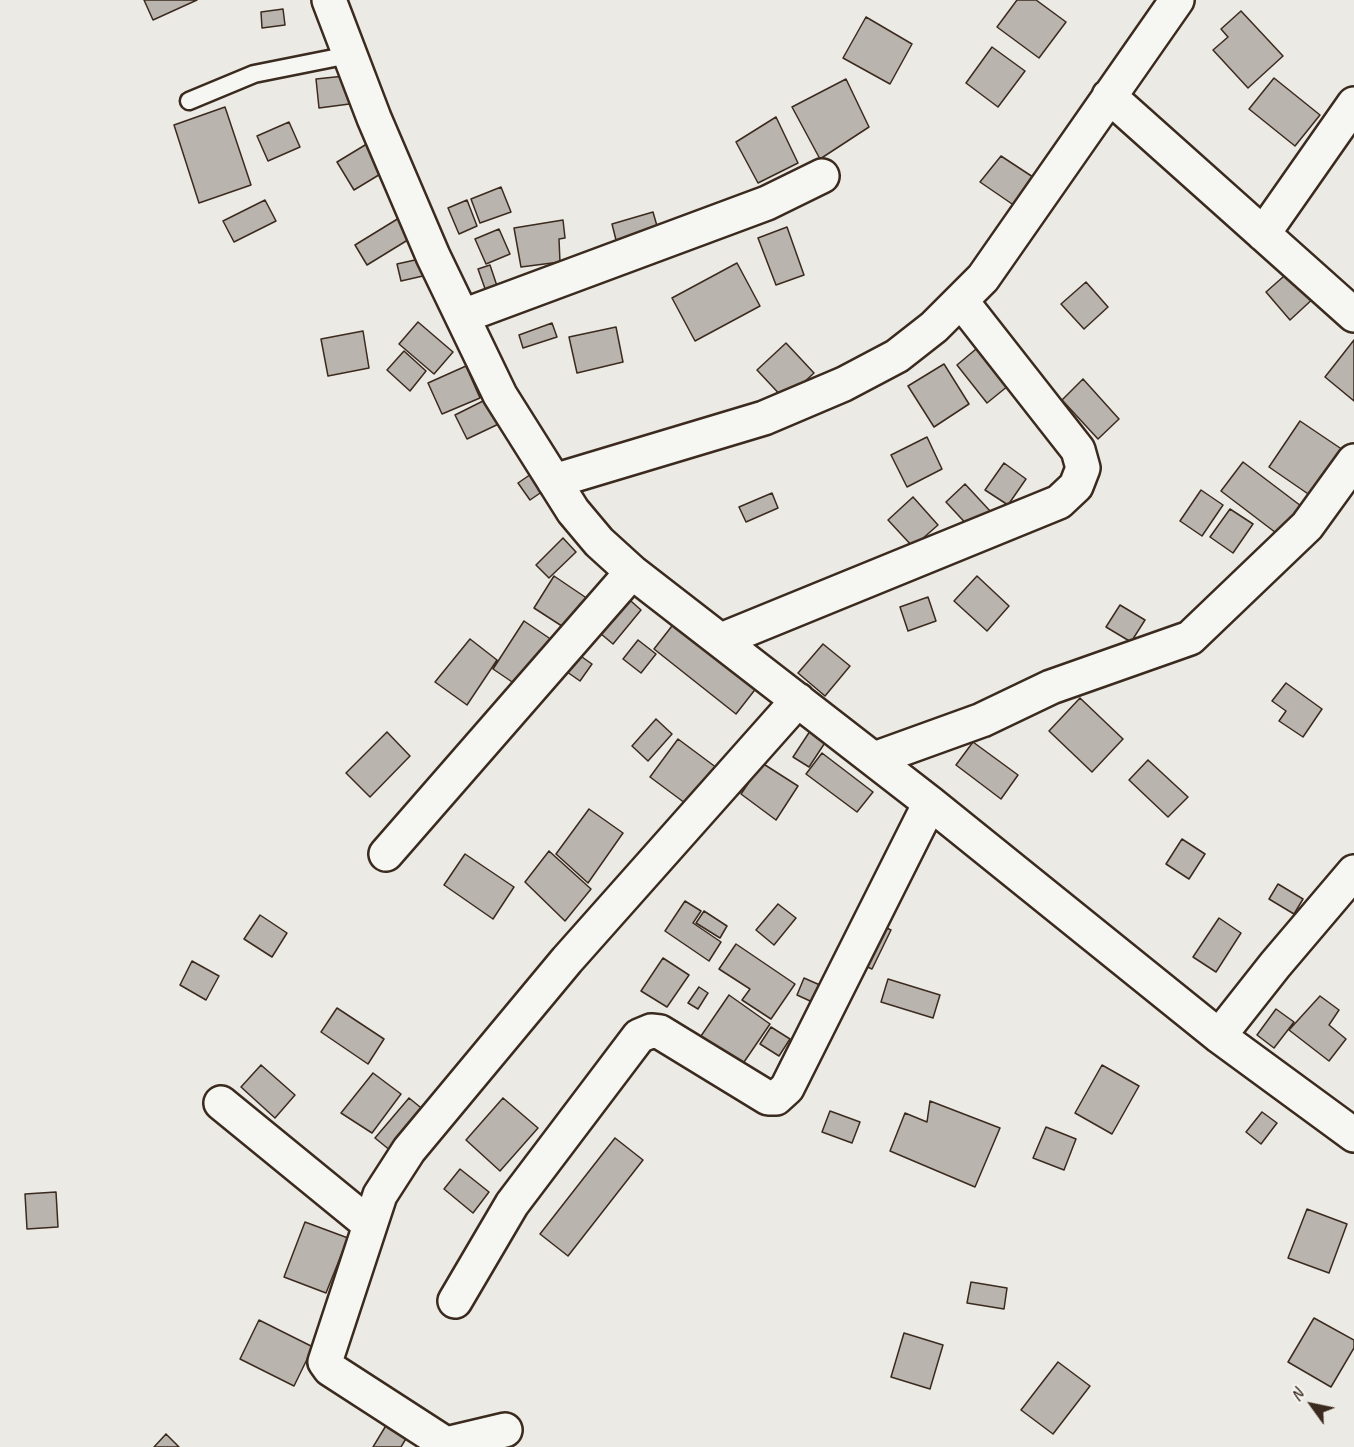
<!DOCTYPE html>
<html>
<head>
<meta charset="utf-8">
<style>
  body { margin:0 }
  #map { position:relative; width:1354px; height:1447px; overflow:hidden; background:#ebeae5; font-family:Caveat,sans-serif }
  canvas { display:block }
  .north { position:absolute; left:1282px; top:1375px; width:60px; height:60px; -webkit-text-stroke:4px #f6f6f2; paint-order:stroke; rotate:303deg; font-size:16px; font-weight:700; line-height:24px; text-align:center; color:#3b2a1e }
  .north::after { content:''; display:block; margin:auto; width:21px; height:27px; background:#3b2a1e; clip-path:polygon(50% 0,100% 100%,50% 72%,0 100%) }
</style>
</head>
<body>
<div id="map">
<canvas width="1354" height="1447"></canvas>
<div class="north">N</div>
</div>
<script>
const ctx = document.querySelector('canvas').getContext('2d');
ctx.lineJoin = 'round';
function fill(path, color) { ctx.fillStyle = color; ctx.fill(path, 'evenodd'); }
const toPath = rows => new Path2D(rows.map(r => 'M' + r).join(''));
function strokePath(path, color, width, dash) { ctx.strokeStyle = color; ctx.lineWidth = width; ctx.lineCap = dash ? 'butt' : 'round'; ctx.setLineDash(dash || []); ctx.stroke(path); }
const building = toPath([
  [144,0,197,0,153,20,144,0],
  [1017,0,1036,0,1066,22,1039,58,997,27,1017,0],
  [283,9,285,25,262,28,261,12,283,9],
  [1241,11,1283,56,1248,88,1213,50,1228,37,1221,29,1241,11],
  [866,17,912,44,890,84,843,58,866,17],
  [992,47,1025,71,998,107,966,83,992,47],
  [354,75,357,103,319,108,316,79,354,75],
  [1274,78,1320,115,1295,146,1249,109,1274,78],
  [846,79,869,127,820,159,792,107,846,79],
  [225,107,251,185,199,203,174,125,225,107],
  [776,117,798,163,758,183,736,142,776,117],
  [289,122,300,147,268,161,257,136,289,122],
  [375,139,392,167,354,190,337,162,375,139],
  [1001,156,1036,179,1015,206,980,182,1001,156],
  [501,187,511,212,480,223,471,199,501,187],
  [265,200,276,221,234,242,223,221,265,200],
  [467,200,477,226,459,234,448,208,467,200],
  [653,212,661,240,619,252,612,224,653,212],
  [399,218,411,238,367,265,355,245,399,218],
  [563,220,565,238,559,239,560,262,521,267,514,228,563,220],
  [787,227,804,275,776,285,758,238,787,227],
  [499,229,510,254,486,264,475,239,499,229],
  [433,256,436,273,401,281,397,264,433,256],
  [737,263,760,306,695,341,672,298,737,263],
  [490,265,499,292,488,297,478,269,490,265],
  [1292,269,1316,296,1290,320,1266,292,1292,269],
  [1086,282,1108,307,1084,329,1061,304,1086,282],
  [418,322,453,352,434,374,399,344,418,322],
  [552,323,557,337,523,348,519,335,552,323],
  [616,327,623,362,577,373,569,337,616,327],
  [363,331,369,368,328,376,321,339,363,331],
  [988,339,1019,377,987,403,957,365,988,339],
  [1354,340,1354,401,1325,377,1354,340],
  [786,343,814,373,785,400,757,370,786,343],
  [404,351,426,371,410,391,387,370,404,351],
  [944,364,969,404,934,427,908,386,944,364],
  [466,366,480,398,442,414,428,383,466,366],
  [1083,379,1119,419,1098,439,1062,400,1083,379],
  [493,396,505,421,467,439,455,415,493,396],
  [1300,421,1346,452,1314,498,1269,467,1300,421],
  [927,437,942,469,907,487,891,455,927,437],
  [1243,462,1305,509,1284,539,1221,491,1243,462],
  [1004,463,1026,479,1008,505,985,490,1004,463],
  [534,472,546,489,530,500,518,483,534,472],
  [965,484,991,512,971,529,946,502,965,484],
  [1201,490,1223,505,1202,536,1180,521,1201,490],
  [772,493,778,508,746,522,739,507,772,493],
  [913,497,938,525,913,547,888,520,913,497],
  [1230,509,1253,524,1233,553,1210,537,1230,509],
  [563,538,576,552,549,578,536,565,563,538],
  [554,576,588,599,568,630,534,608,554,576],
  [977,576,1009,606,987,631,954,601,977,576],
  [623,594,641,610,613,644,594,628,623,594],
  [928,597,936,621,908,631,900,607,928,597],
  [1120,605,1145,620,1131,642,1106,627,1120,605],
  [679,617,761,682,736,714,654,649,679,617],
  [524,621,555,642,524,690,493,669,524,621],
  [470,639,497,660,467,705,435,682,470,639],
  [638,640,656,654,641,673,623,659,638,640],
  [823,644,850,666,825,696,798,673,823,644],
  [572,650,592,664,580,681,560,667,572,650],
  [1286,683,1322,709,1303,737,1279,721,1286,711,1272,701,1286,683],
  [1080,698,1123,739,1092,772,1049,731,1080,698],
  [656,719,672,734,648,761,632,746,656,719],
  [816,722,832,732,809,767,793,757,816,722],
  [387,732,410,756,370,797,346,773,387,732],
  [678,739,721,771,693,809,650,777,678,739],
  [973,742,1018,775,1001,799,956,765,973,742],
  [822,753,873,792,857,812,806,774,822,753],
  [1148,760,1188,797,1168,817,1129,780,1148,760],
  [762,763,798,786,776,820,741,794,762,763],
  [589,809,623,833,588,883,556,854,589,809],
  [1182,839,1205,854,1189,879,1166,864,1182,839],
  [549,851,591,889,565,921,525,882,549,851],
  [465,854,514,887,493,919,444,885,465,854],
  [1278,884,1303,899,1294,914,1269,899,1278,884],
  [685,901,701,911,693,923,721,942,709,961,665,931,685,901],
  [778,904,796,918,774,945,756,930,778,904],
  [704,911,727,926,720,938,696,923,704,911],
  [260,915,287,933,272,957,244,939,260,915],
  [1219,918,1241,933,1216,972,1193,957,1219,918],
  [874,922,891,930,872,969,854,961,874,922],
  [736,944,795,984,771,1019,742,1000,750,989,719,969,736,944],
  [663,958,689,975,667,1007,641,991,663,958],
  [192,961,219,976,206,1000,180,985,192,961],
  [804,978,829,989,821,1006,797,995,804,978],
  [888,979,940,995,933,1018,881,1002,888,979],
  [699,987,708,993,698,1009,688,1003,699,987],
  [729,995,770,1024,742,1065,701,1036,729,995],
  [1320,996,1339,1010,1329,1025,1346,1039,1329,1061,1289,1030,1320,996],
  [337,1008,384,1039,368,1064,321,1032,337,1008],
  [1276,1009,1294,1022,1274,1048,1257,1035,1276,1009],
  [771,1027,790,1039,779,1056,760,1044,771,1027],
  [261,1065,295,1095,275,1118,241,1087,261,1065],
  [1102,1065,1139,1086,1112,1134,1075,1113,1102,1065],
  [373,1073,401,1094,372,1133,341,1113,373,1073],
  [409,1098,425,1111,391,1151,375,1138,409,1098],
  [503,1098,538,1128,500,1171,466,1140,503,1098],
  [930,1101,1000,1128,975,1187,890,1151,905,1113,927,1122,930,1101],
  [830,1111,860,1122,852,1143,822,1132,830,1111],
  [1262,1112,1277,1123,1261,1144,1246,1132,1262,1112],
  [1046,1127,1076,1139,1064,1170,1033,1158,1046,1127],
  [615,1138,643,1160,568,1256,540,1234,615,1138],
  [460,1169,489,1192,473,1213,444,1189,460,1169],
  [56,1192,58,1227,27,1229,25,1194,56,1192],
  [1307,1209,1347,1224,1329,1273,1288,1258,1307,1209],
  [305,1222,348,1238,326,1293,284,1277,305,1222],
  [971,1282,1007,1288,1004,1309,967,1303,971,1282],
  [1314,1318,1354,1340,1354,1348,1331,1387,1288,1362,1314,1318],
  [259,1320,313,1347,294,1386,240,1359,259,1320],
  [904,1333,943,1345,930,1389,891,1377,904,1333],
  [1058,1362,1090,1386,1053,1434,1021,1410,1058,1362],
  [390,1419,410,1432,401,1447,373,1447,390,1419],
  [166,1434,179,1447,154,1447,166,1434]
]);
fill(building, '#bab4ae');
strokePath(building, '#3b2a1e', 1.5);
const service = toPath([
  [189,101,254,74,349,55]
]);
const minor = toPath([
  [329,0,374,118,433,256,500,395,573,511,599,542,632,572,930,803,1219,1036,1354,1135],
  [1109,96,1354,315],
  [1263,234,1354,104],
  [463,316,767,203,822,176],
  [554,481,764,418,844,384,897,356,934,327,983,278,1177,0],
  [721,640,1059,502,1076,486,1083,468,1078,450,962,302],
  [874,759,982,720,1051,687,1190,638,1307,526,1354,461],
  [386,854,632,572],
  [1219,1036,1275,965,1354,872],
  [221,1103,369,1224],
  [455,1301,512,1204,639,1036,651,1031,660,1032,768,1098,776,1098,787,1088,930,803],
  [505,1430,446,1444,330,1369,325,1362,380,1195,409,1150,567,960,798,700]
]);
strokePath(service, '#3b2a1e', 21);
strokePath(minor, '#3b2a1e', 38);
strokePath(service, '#f6f6f2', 16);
strokePath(minor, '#f6f6f2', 33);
</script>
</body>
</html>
